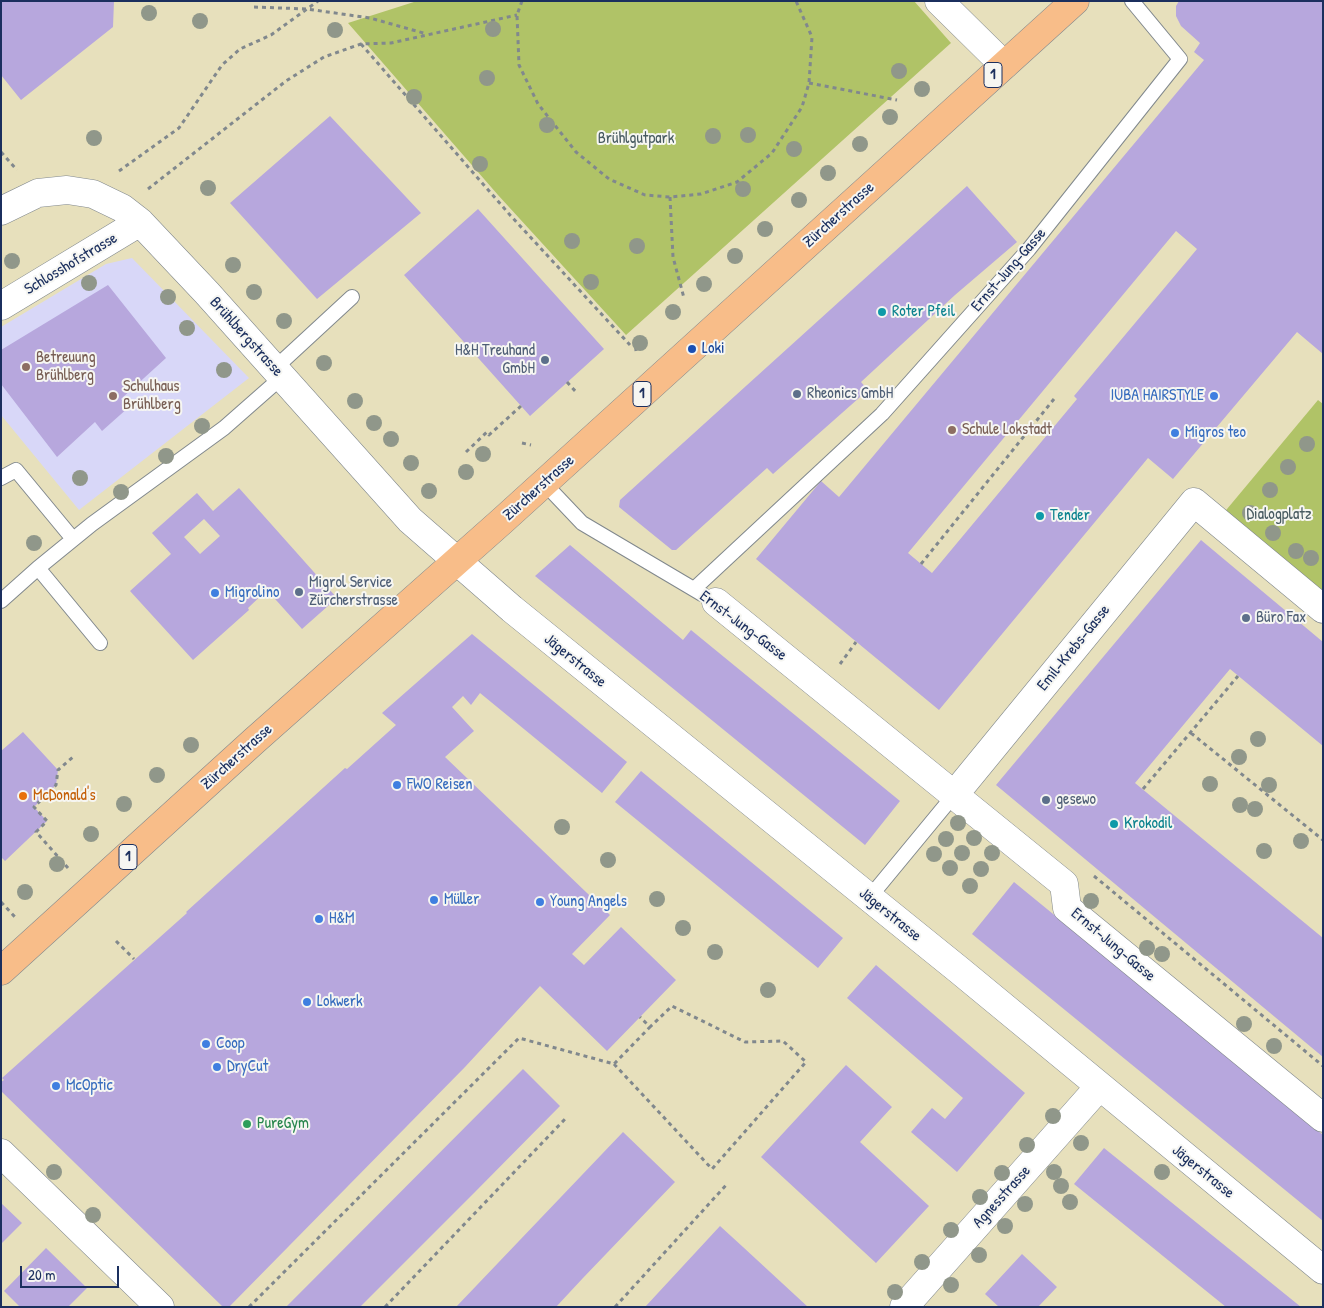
<!DOCTYPE html>
<html>
<head>
<meta charset="utf-8">
<style>
  body { margin:0 }
  #map { position:relative; width:1324px; height:1308px; overflow:hidden; background:#e7e0bc; font-family:"Patrick Hand",sans-serif }
  canvas { display:block }
  .frame { position:absolute; inset:0; border:2px solid #1b2f5e; pointer-events:none }
  .scale { position:absolute; left:20px; top:1266px; width:99px; height:22px; box-sizing:border-box; border:2px solid #1b2f5e; border-top:0; padding-left:6px; font-size:15px; line-height:18px; white-space:nowrap; color:#1b2f5e; -webkit-text-stroke:4px #f6f6f2; paint-order:stroke }
</style>
</head>
<body>
<div id="map">
<canvas width="1324" height="1308"></canvas>
<div class="frame"></div>
<div class="scale">20 m</div>
</div>
<script>
const ctx = document.querySelector('canvas').getContext('2d');
ctx.lineJoin = 'round';
function fill(path, color) { ctx.fillStyle = color; ctx.fill(path, 'evenodd'); }
const toPath = rows => new Path2D(rows.map(r => 'M' + r).join(''));
function strokePath(path, color, width, dash) { ctx.strokeStyle = color; ctx.lineWidth = width; ctx.lineCap = dash ? 'butt' : 'round'; ctx.setLineDash(dash || []); ctx.stroke(path); }
function drawText(font, color, halo, rows, align = 'center') {
  ctx.font = font + ' "Patrick Hand",sans-serif'; ctx.lineWidth = 4; ctx.setLineDash([]); ctx.textBaseline = 'middle'; ctx.strokeStyle = halo; ctx.fillStyle = color; for (const [text, x, y, turn = 0] of rows) {
    ctx.save(); ctx.translate(x, y); ctx.rotate((+turn || 0) * Math.PI / 180); ctx.textAlign = isNaN(turn) ? turn : align; if (halo) ctx.strokeText(text, 0, 0); ctx.fillText(text, 0, 0); ctx.restore();
  }
}
fill(toPath([
  [132,258,249,378,79,510,1,415,1,327,106,264]
]), '#d8d7f8');
fill(toPath([
  [417,1,914,1,951,43,626,335,498,195,348,23],
  [1318,400,1323,404,1323,609,1217,521]
]), '#b0c367');
fill(toPath([
  [1,1,114,1,113,27,21,100,1,75],
  [1179,1,1323,1,1323,354,1297,332,1173,479,1148,458,939,710,756,559,821,481,839,497,1204,60,1194,52,1200,43,1181,26,1176,16,1176,6],
  [1176,231,1197,249,1074,396,1077,399,932,573,908,553],
  [330,116,421,213,317,299,230,203],
  [967,186,1017,242,955,295,861,382,868,390,773,474,767,468,676,550,672,550,619,507,620,500],
  [478,209,604,349,530,416,404,275],
  [108,285,166,358,121,399,129,407,102,431,95,422,57,457,1,384,1,350],
  [239,488,337,598,302,629,267,590,248,608,249,610,193,660,130,591,171,554,152,533,197,493,213,511],
  [204,519,220,536,200,554,184,537],
  [1201,540,1323,642,1323,746,1230,669,1135,783,1323,938,1323,1057,996,785],
  [570,545,683,640,691,630,900,801,865,845,535,576],
  [472,634,627,762,602,793,480,693,471,705,463,696,452,707,474,731,445,757,610,915,572,954,584,965,621,927,676,980,607,1051,540,986,465,1067,229,1307,223,1307,1,1091,1,1082,4,1080,2,1078,187,913,186,912,345,768,347,769,396,725,382,713],
  [23,732,58,770,56,785,34,807,47,821,5,861,1,857,1,751],
  [641,771,843,938,818,968,615,802],
  [1014,882,1323,1135,1323,1221,972,934],
  [876,965,1025,1093,957,1172,911,1132,932,1108,945,1119,963,1098,847,998],
  [846,1065,892,1107,860,1142,929,1206,876,1263,761,1157],
  [523,1069,560,1106,474,1193,360,1307,286,1307],
  [623,1132,675,1182,583,1278,556,1307,456,1307],
  [1104,1148,1254,1269,1301,1307,1226,1307,1205,1290,1074,1184],
  [1,1203,22,1223,1,1244],
  [720,1226,743,1247,808,1307,645,1307],
  [46,1248,87,1288,68,1307,20,1307,4,1291],
  [1022,1254,1057,1287,1038,1307,999,1307,985,1294]
]), '#b7a7dd');
const lane = toPath([
  [274,369,352,297],
  [1,478,16,470,73,539],
  [544,483,582,523,702,594],
  [38,568,100,643],
  [694,589,882,414,1029,249,1180,59,1132,1],
  [1,601,38,568,92,524,224,428,282,377],
  [869,898,954,795]
]);
const street = toPath([
  [939,1,1004,65],
  [1,211,38,193,67,190,93,194,122,208,140,222,207,293,410,520,512,609,959,970,1323,1270],
  [1,306,140,222],
  [716,602,1064,884,1067,908,1323,1118],
  [954,795,1194,502,1323,609],
  [1,1153,160,1307],
  [904,1307,1099,1087]
]);
const primary = toPath([
  [1,971,254,741,502,521,1075,1]
]);
strokePath(lane, '#81888d', 16);
strokePath(street, '#81888d', 29);
strokePath(primary, '#81888d', 29);
strokePath(toPath([
  [522,1,517,15,519,65,538,104,576,152,609,179,645,195,670,197,701,194,737,182,772,153,802,107,809,83,812,37,796,1],
  [254,7,307,9,370,18,427,34],
  [361,44,510,215,630,345],
  [809,83,897,100],
  [1,152,17,170],
  [119,171,179,128,222,65,240,49,271,35,318,1],
  [148,189,286,81,324,57,361,44,391,43,517,15],
  [670,197,673,257,684,298],
  [635,340,636,351],
  [567,382,577,393],
  [522,443,531,445],
  [466,452,487,432,489,435,521,406],
  [921,564,1054,399],
  [840,664,856,642],
  [1191,733,1323,840],
  [1143,789,1238,676],
  [68,868,36,832,47,821,34,807,56,785,58,770,73,757],
  [1094,876,1323,1066],
  [1,902,15,917],
  [116,941,134,959],
  [614,1064,712,1169,806,1062,783,1041,745,1042,672,1006,650,1027,640,1017],
  [249,1307,519,1038,614,1064,650,1027],
  [385,1307,566,1118],
  [615,1307,728,1183]
]), '#81888d', 3, [4, 4]);
strokePath(lane, '#fff', 14);
strokePath(street, '#fff', 28);
strokePath(primary, '#f8bd89', 28);
ctx.fillStyle = '#90978a';
for (const [x, y] of [
  [149,13],
  [200,21],
  [493,29],
  [335,30],
  [899,71],
  [487,78],
  [922,89],
  [414,97],
  [890,117],
  [547,125],
  [748,135],
  [713,136],
  [94,138],
  [860,144],
  [794,149],
  [480,164],
  [828,173],
  [208,188],
  [743,189],
  [799,200],
  [765,229],
  [572,241],
  [637,246],
  [735,256],
  [12,261],
  [233,265],
  [591,282],
  [89,283],
  [704,284],
  [254,292],
  [168,297],
  [673,312],
  [284,321],
  [187,328],
  [640,343],
  [324,363],
  [224,370],
  [355,401],
  [374,423],
  [202,426],
  [391,439],
  [1307,444],
  [483,454],
  [166,456],
  [411,463],
  [1288,467],
  [466,472],
  [80,478],
  [1270,490],
  [429,491],
  [121,492],
  [1250,513],
  [1273,533],
  [34,543],
  [1296,551],
  [1311,558],
  [1258,739],
  [191,745],
  [1239,757],
  [157,775],
  [1210,784],
  [1269,785],
  [124,804],
  [1240,805],
  [1255,809],
  [958,823],
  [562,827],
  [91,834],
  [974,838],
  [946,839],
  [1301,841],
  [1264,851],
  [962,853],
  [992,853],
  [934,854],
  [608,860],
  [57,864],
  [950,868],
  [981,869],
  [970,886],
  [25,892],
  [657,899],
  [1091,901],
  [683,928],
  [1147,948],
  [715,952],
  [1162,954],
  [768,990],
  [1244,1024],
  [1274,1046],
  [1053,1116],
  [1081,1143],
  [1027,1145],
  [54,1172],
  [1054,1172],
  [1162,1172],
  [1002,1173],
  [1061,1186],
  [980,1197],
  [1070,1202],
  [1025,1204],
  [93,1215],
  [1005,1226],
  [951,1230],
  [979,1255],
  [922,1262],
  [951,1285],
  [895,1292]
]) { ctx.beginPath(); ctx.arc(x, y, 8, 0, 2 * Math.PI); ctx.fill(); }
for (const [x, y, r, color] of [
  [882,312,5,"#0f9aa8"],
  [692,349,5,"#1a4fb4"],
  [545,360,5,"#5c6f8a"],
  [26,367,5,"#8d6e63"],
  [797,394,5,"#5c6f8a"],
  [113,396,5,"#8d6e63"],
  [1214,396,5,"#3f7fe0"],
  [952,430,5,"#8d6e63"],
  [1175,433,5,"#3f7fe0"],
  [1040,516,5,"#0f9aa8"],
  [299,592,5,"#5c6f8a"],
  [215,593,5,"#3f7fe0"],
  [1246,618,5,"#5c6f8a"],
  [397,785,5,"#3f7fe0"],
  [23,796,5,"#e8710a"],
  [1046,800,5,"#5c6f8a"],
  [1114,824,5,"#0f9aa8"],
  [434,900,5,"#3f7fe0"],
  [540,902,5,"#3f7fe0"],
  [319,919,5,"#3f7fe0"],
  [307,1002,5,"#3f7fe0"],
  [206,1044,5,"#3f7fe0"],
  [217,1067,5,"#3f7fe0"],
  [56,1086,5,"#3f7fe0"],
  [247,1124,5,"#2e9e5b"]
]) { const dot = new Path2D(); dot.arc(x, y, r, 0, 2 * Math.PI); ctx.fillStyle = color; ctx.fill(dot); strokePath(dot, '#f6f6f2', 2); }
for (const [x, y, w] of [
  [993,75,18],
  [642,394,18],
  [128,857,18]
]) { const box = new Path2D(); box.roundRect(x - w / 2, y - 12.5, w, 25, 4); ctx.fillStyle = '#f6f6f2'; ctx.fill(box); strokePath(box, '#1b2f5e', 1); }
drawText('bold 15px', '#1b2f5e', null, [
  ["1",993,75],
  ["1",642,394],
  ["1",128,857]
]);
drawText('16px', '#485b61', '#f6f6f2', [
  ["Brühlgutpark",636,139],
  ["Dialogplatz",1279,515]
]);
drawText('16px', '#1b2f5e', '#f6f6f2', [
  ["Zürcherstrasse",839,215,-42],
  ["Schlosshofstrasse",71,264,-31],
  ["Ernst-Jung-Gasse",1009,270,-49],
  ["Brühlbergstrasse",246,337,48],
  ["Zürcherstrasse",539,488,-42],
  ["Ernst-Jung-Gasse",743,626,37],
  ["Emil-Krebs-Gasse",1074,648,-51],
  ["Jägerstrasse",575,661,39],
  ["Zürcherstrasse",237,757,-42],
  ["Jägerstrasse",890,915,39],
  ["Ernst-Jung-Gasse",1113,945,40],
  ["Jägerstrasse",1203,1172,39],
  ["Agnesstrasse",1002,1197,-48]
]);
drawText('16px', '#0d838f', '#f6f6f2', [
  ["Roter Pfeil",892,312],
  ["Tender",1050,516],
  ["Krokodil",1124,824]
], 'left');
drawText('16px', '#164399', '#f6f6f2', [
  ["Loki",702,349]
], 'left');
drawText('16px', '#4e5e75', '#f6f6f2', [
  ["H&H Treuhand",535,351,"right"],
  ["GmbH",535,369,"right"],
  ["Rheonics GmbH",807,394],
  ["Migrol Service",309,583],
  ["Zürcherstrasse",309,601],
  ["Büro Fax",1256,618],
  ["gesewo",1056,800]
], 'left');
drawText('16px', '#785e54', '#f6f6f2', [
  ["Betreuung",36,358],
  ["Brühlberg",36,376],
  ["Schulhaus",123,387],
  ["Brühlberg",123,405],
  ["Schule Lokstadt",962,430]
], 'left');
drawText('16px', '#366cbe', '#f6f6f2', [
  ["IUBA HAIRSTYLE",1204,396,"right"],
  ["Migros teo",1185,433],
  ["Migrolino",225,593],
  ["FWO Reisen",407,785],
  ["Müller",444,900],
  ["Young Angels",550,902],
  ["H&M",329,919],
  ["Lokwerk",317,1002],
  ["Coop",216,1044],
  ["DryCut",227,1067],
  ["McOptic",66,1086]
], 'left');
drawText('16px', '#c56008', '#f6f6f2', [
  ["McDonald's",33,796]
], 'left');
drawText('16px', '#27864d', '#f6f6f2', [
  ["PureGym",257,1124]
], 'left');
</script>
</body>
</html>
